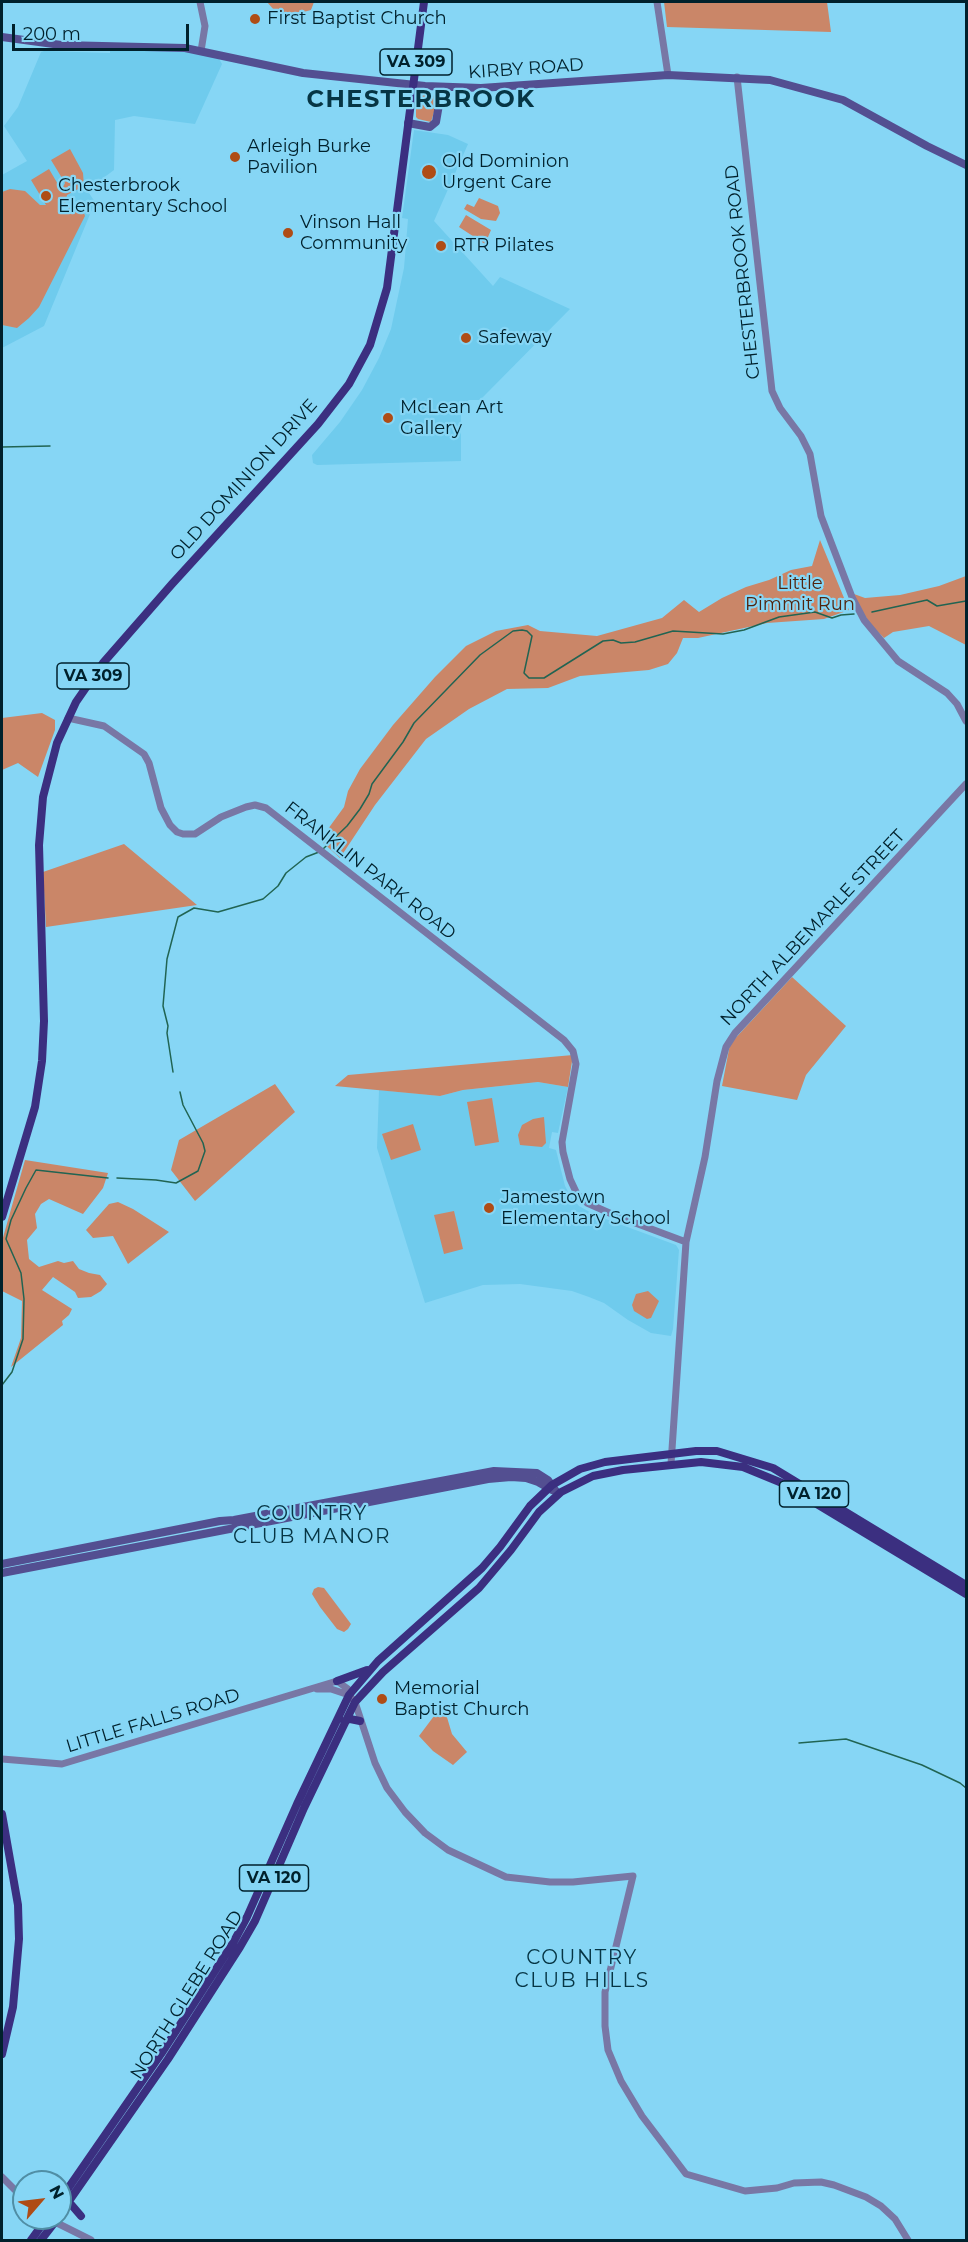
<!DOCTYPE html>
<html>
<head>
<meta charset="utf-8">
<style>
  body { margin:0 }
  #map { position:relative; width:968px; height:2242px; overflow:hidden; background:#86d6f5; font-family:Montserrat,sans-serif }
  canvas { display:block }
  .frame { position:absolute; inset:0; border:3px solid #00212c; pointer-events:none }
  .north { position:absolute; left:12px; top:2170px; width:60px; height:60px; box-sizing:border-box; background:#86d6f5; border:2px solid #508ea5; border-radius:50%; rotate:62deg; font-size:16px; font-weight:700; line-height:24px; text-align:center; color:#00212c }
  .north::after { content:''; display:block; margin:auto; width:21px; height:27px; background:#af4c15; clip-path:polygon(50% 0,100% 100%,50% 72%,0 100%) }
  .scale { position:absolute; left:12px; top:24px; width:177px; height:27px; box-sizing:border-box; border:3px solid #00212c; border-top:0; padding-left:8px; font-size:18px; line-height:21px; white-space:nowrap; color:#00212c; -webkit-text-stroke:4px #86d6f5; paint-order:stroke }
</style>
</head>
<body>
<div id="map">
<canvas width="968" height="2242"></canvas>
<div class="frame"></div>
<div class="north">N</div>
<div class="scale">200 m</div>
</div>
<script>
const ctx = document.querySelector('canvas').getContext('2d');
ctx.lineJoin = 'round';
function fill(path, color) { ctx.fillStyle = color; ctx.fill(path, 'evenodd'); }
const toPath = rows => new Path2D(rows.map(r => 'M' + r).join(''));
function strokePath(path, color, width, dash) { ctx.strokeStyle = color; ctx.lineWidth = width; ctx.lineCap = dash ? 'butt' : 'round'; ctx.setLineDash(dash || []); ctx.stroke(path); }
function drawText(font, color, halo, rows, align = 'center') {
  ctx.font = font + ' Montserrat,sans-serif'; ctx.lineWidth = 4.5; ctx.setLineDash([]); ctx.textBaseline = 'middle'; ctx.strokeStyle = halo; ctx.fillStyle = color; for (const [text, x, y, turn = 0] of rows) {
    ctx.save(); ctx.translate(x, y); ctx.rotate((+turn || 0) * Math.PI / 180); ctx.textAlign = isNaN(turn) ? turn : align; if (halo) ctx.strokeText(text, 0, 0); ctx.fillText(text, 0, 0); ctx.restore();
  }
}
fill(toPath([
  [110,47,181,49,218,57,222,64,195,124,134,116,115,120,114,170,87,190,95,202,44,326,2,348,2,175,27,161,4,126,18,107,41,52,44,51,110,53],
  [414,130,448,135,468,144,434,221,493,286,500,277,570,309,486,394,480,400,469,400,463,404,461,412,461,461,317,465,313,463,312,455,340,422,362,390,379,358,391,329,404,268,408,219,402,218],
  [538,1082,568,1087,558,1133,552,1132,549,1148,556,1150,565,1186,571,1197,579,1206,595,1215,676,1245,679,1250,673,1329,671,1336,651,1333,628,1320,604,1303,589,1297,572,1291,520,1284,483,1285,425,1303,377,1148,379,1090,440,1096,463,1090]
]), '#6fcbed');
fill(toPath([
  [267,2,314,2,311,10,281,18],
  [664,2,827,2,831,32,667,27],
  [416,91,427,92,436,97,437,102,431,122,418,119,416,117],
  [70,149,83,173,84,186,67,195,65,205,82,207,85,216,39,307,29,318,17,328,2,325,2,192,10,189,25,191,40,205,46,205,31,180,49,169,59,186,63,187,65,183,51,160],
  [479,198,498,206,500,213,496,221,481,219,464,209,467,204,474,207],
  [466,215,491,230,485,244,459,227],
  [820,540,849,610,824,619,767,623,698,638,683,638,677,653,668,664,649,670,580,676,548,688,507,689,469,709,426,739,375,805,340,858,320,840,344,807,348,791,360,769,393,725,435,677,466,646,496,631,528,625,540,631,597,636,662,618,684,600,699,612,722,598,746,587,769,580,791,570,812,566],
  [966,576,966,645,929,626,893,632,884,638,871,625,858,605,854,594,865,598,900,595,939,586],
  [42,713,55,720,55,730,38,777,18,763,2,770,2,718],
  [124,844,197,905,46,927,43,872],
  [792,977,846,1026,806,1075,797,1100,722,1086,730,1044],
  [573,1055,568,1087,538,1082,463,1090,440,1096,335,1086,348,1075],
  [275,1084,295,1112,195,1201,171,1170,179,1140],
  [492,1098,499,1142,475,1146,467,1102],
  [544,1117,546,1143,542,1147,520,1145,518,1135,522,1125,533,1119],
  [413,1124,421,1150,391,1160,382,1134],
  [25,1160,108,1173,103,1188,83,1214,49,1199,41,1204,35,1214,37,1228,27,1240,29,1259,39,1267,58,1261,64,1263,73,1261,79,1269,89,1273,100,1275,107,1284,101,1291,91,1297,78,1298,75,1292,53,1277,42,1290,72,1309,69,1315,62,1321,63,1325,11,1367,21,1338,22,1301,2,1291,2,1241],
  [118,1202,133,1209,169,1232,128,1264,113,1236,93,1238,86,1230,109,1204],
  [454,1211,463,1249,444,1254,434,1215],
  [648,1291,659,1301,651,1318,647,1319,634,1311,632,1305,636,1294],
  [318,1587,324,1588,351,1624,348,1629,344,1632,337,1629,320,1607,312,1594,314,1589],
  [443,1704,452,1734,467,1752,453,1765,433,1751,419,1736]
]), '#ca8668');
strokePath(toPath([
  [2,447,50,446],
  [872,612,927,600,937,606,966,601],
  [323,849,347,826,360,809,369,794,372,784,403,742,414,723,480,655,513,631,522,630,527,631,532,636,524,673,529,678,544,678,603,641,613,640,621,643,635,642,673,631,723,634,744,630,779,617,815,612,832,618,841,615,854,614],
  [173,1072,167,1033,168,1026,163,1006,167,959,178,917,194,908,218,912,263,899,278,886,286,873,306,857,319,852],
  [117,1178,156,1180,176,1183,198,1171,205,1151,203,1143,183,1105,180,1092],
  [2,1385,12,1372,23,1339,24,1299,21,1273,6,1239,11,1220,26,1188,36,1170,108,1178],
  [799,1743,846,1739,922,1765,960,1783,966,1788]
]), '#216452', 1.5);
strokePath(toPath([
  [200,2,205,26,201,51],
  [657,2,668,75],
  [737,77,772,391,780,408,801,436,810,454,821,516,852,597,864,620,898,661,947,693,957,704,966,721],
  [68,718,104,726,144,754,149,763,161,808,170,825,177,832,183,834,195,834,221,817,246,807,255,805,266,808,564,1040,573,1051,576,1064,562,1142,563,1152,570,1179,577,1194,587,1203,614,1215,686,1242],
  [671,1464,686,1242,705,1157,717,1081,726,1047,735,1033,966,784],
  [317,1689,331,1689,349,1695],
  [2,1759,62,1764,337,1681,348,1689,349,1695,355,1702,375,1763,387,1788,405,1812,425,1833,448,1850,506,1877,550,1882,573,1882,633,1876,605,1992,605,2026,608,2050,621,2081,642,2116,686,2174,745,2191,777,2188,794,2183,821,2182,834,2185,866,2197,881,2206,895,2219,908,2240],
  [2,2177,24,2199],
  [51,2220,91,2240]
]), '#7877a5', 7);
strokePath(toPath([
  [2,37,61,45,185,48,303,73,425,86,481,88,668,75,770,80,843,100,927,146,966,165],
  [408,123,430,127,436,122,442,87],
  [2,1564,220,1521,234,1520,494,1471,537,1473,548,1480,558,1494],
  [2,1573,488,1479,511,1477,526,1478,538,1482,552,1490]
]), '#534f91', 8);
strokePath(toPath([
  [2,1217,35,1107,42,1061,44,1021,39,845,43,797,57,743,76,702,103,663,172,584,318,424,349,384,370,345,387,288,424,2],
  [337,1681,367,1670],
  [344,1721,350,1719,360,1721],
  [2,1814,18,1905,19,1939,13,2007,2,2054],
  [60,2200,161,2054,233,1943,247,1917,297,1804,349,1695,378,1661,482,1568,500,1547,530,1506,552,1485,580,1469,605,1462,696,1451,717,1451,773,1468,966,1585],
  [69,2202,81,2216],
  [60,2214,168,2059,240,1947,255,1921,304,1808,355,1702,383,1672,479,1588,511,1550,539,1512,561,1492,593,1476,623,1470,701,1462,743,1467,782,1483,966,1594],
  [31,2240,47,2218],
  [41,2240,58,2218]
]), '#3b2f80', 8);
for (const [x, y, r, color] of [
  [255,19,6,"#af4c15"],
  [235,157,6,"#af4c15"],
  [429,172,8,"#af4c15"],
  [46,196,6,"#af4c15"],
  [288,233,6,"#af4c15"],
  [441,246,6,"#af4c15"],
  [466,338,6,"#af4c15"],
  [388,418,6,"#af4c15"],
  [489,1208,6,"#af4c15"],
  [382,1699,6,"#af4c15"]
]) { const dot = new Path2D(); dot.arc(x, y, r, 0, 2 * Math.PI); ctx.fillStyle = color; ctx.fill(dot); strokePath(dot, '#86d6f5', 2); }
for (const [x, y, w] of [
  [416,62,72],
  [93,676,72],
  [814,1494,69],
  [274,1878,69]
]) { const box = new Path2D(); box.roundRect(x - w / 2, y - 13, w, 26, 4.5); ctx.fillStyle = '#86d6f5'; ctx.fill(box); strokePath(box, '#00212c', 1.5); }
drawText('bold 16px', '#00212c', null, [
  ["VA 309",416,62],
  ["VA 309",93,676],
  ["VA 120",814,1494],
  ["VA 120",274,1878]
]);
drawText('18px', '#00212c', '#86d6f5', [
  ["First Baptist Church",267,19],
  ["Arleigh Burke",247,147],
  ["Pavilion",247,168],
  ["Old Dominion",442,162],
  ["Urgent Care",442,183],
  ["Chesterbrook",58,186],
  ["Elementary School",58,207],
  ["Vinson Hall",300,223],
  ["Community",300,244],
  ["RTR Pilates",453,246],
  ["Safeway",478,338],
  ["McLean Art",400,408],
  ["Gallery",400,429],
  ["Jamestown",501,1198],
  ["Elementary School",501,1219],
  ["Memorial",394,1689],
  ["Baptist Church",394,1710]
], 'left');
drawText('18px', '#00212c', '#86d6f5', [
  ["KIRBY ROAD",526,69,-4],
  ["CHESTERBROOK ROAD",743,272,-96],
  ["OLD DOMINION DRIVE",244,480,-48],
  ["FRANKLIN PARK ROAD",370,871,38],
  ["NORTH ALBEMARLE STREET",813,928,-47],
  ["LITTLE FALLS ROAD",153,1721,-17],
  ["NORTH GLEBE ROAD",187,1995,-58]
]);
drawText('18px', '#51240e', '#86d6f5', [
  ["Little",800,584],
  ["Pimmit Run",800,605]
]);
ctx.letterSpacing = '1.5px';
drawText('20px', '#063544', '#86d6f5', [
  ["COUNTRY",312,1514],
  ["CLUB MANOR",312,1537],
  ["COUNTRY",582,1958],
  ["CLUB HILLS",582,1981]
]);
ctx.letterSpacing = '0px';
ctx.letterSpacing = '1.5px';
drawText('bold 24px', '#063544', '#86d6f5', [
  ["CHESTERBROOK",421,100]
]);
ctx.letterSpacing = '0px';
</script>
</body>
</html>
